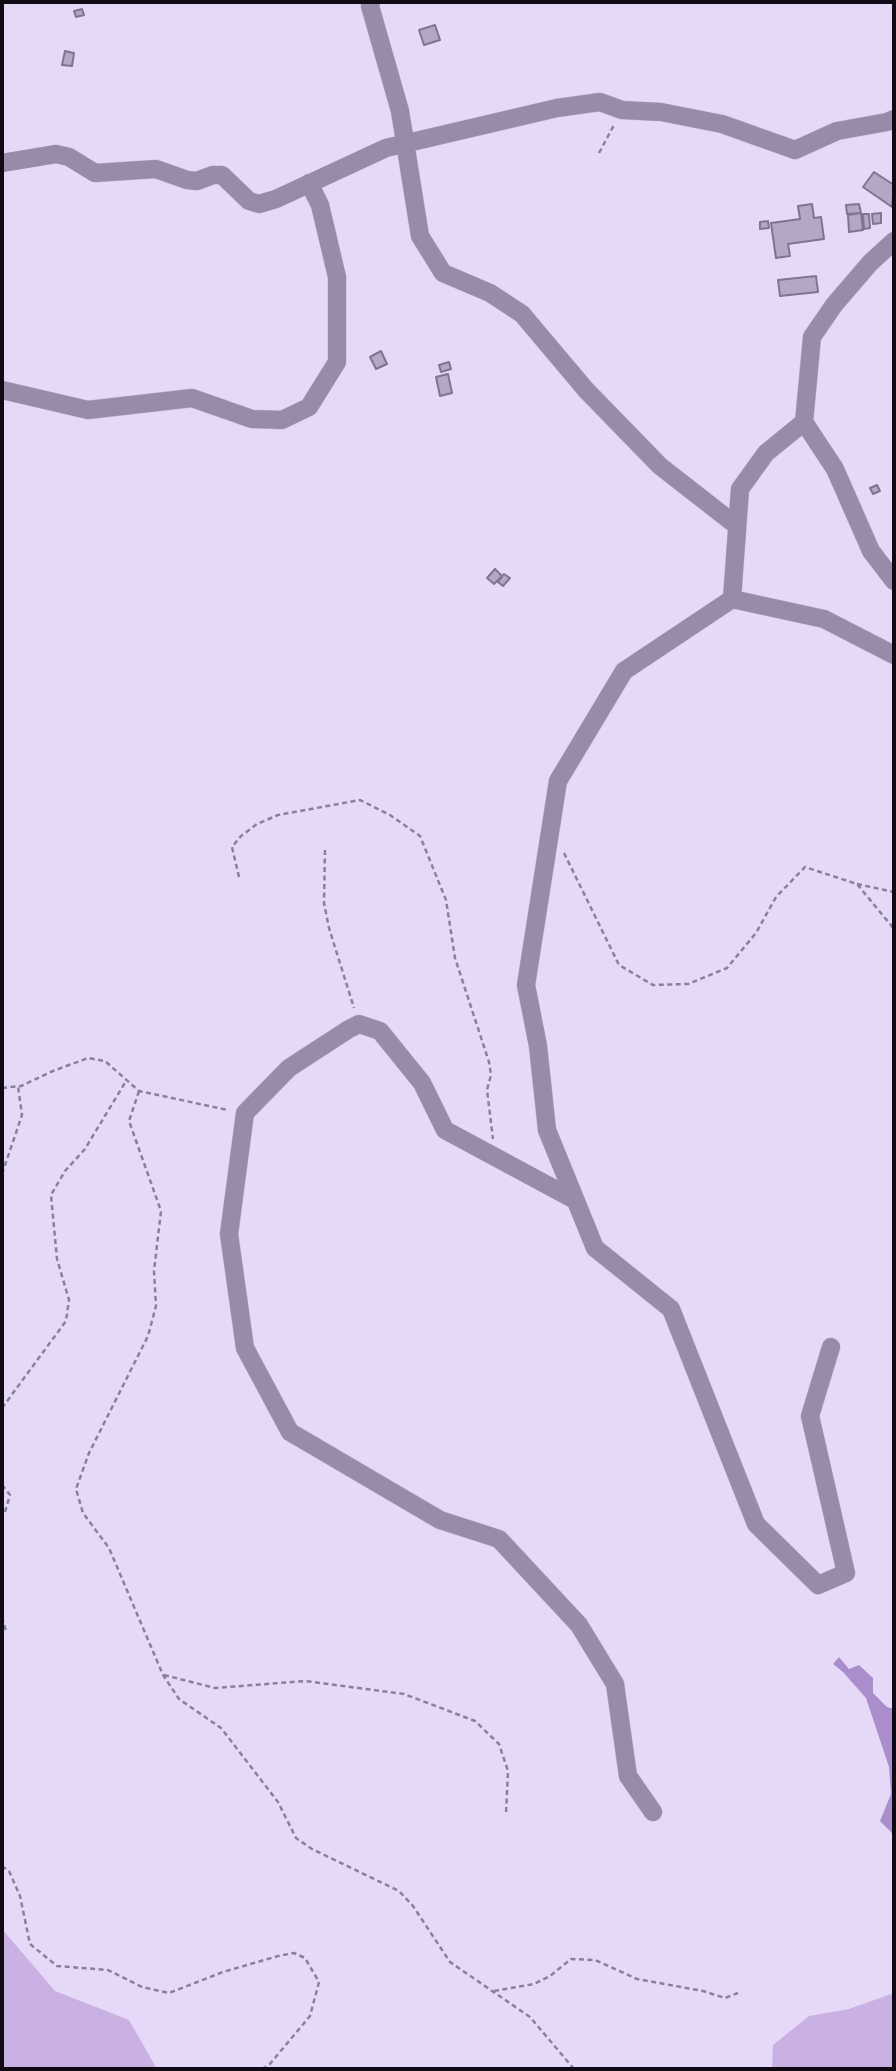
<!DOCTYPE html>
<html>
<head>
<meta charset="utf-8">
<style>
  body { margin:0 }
  #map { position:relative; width:896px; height:2071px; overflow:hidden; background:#e6d8f7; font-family:"Asap Condensed",sans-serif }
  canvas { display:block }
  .frame { position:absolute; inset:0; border:4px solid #0f0a14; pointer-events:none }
</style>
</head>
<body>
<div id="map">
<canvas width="896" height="2071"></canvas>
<div class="frame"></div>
</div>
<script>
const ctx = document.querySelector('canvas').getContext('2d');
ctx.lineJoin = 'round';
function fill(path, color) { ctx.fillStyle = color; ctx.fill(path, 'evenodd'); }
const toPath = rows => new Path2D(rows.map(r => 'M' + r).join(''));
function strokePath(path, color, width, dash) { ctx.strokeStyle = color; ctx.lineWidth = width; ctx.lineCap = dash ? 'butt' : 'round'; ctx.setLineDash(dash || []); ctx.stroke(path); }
fill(toPath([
  [2,1929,55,1991,129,2020,157,2069,2,2069],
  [894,1993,894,2069,772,2069,773,2045,809,2016,849,2009]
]), '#c9b2e3');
fill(toPath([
  [839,1657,849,1669,859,1665,873,1678,873,1693,887,1707,894,1709,894,1835,880,1821,891,1794,889,1767,866,1698,843,1672,833,1664]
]), '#aa8dcb');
const building = toPath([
  [82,9,84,15,76,17,74,11,82,9],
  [435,25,440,40,424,45,419,30,435,25],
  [65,51,74,53,72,66,62,65,65,51],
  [874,172,894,185,892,207,863,187,874,172],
  [812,204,814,218,821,217,824,239,788,244,790,256,776,258,771,223,800,219,798,206,812,204],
  [859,204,861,213,847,214,846,205,859,204],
  [861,213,863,230,849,232,848,215,861,213],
  [881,213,881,223,873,224,872,214,881,213],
  [863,214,869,214,870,228,864,229,863,214],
  [768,221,769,228,760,229,760,222,768,221],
  [816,276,818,292,780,296,778,280,816,276],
  [381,351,387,364,376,369,370,357,381,351],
  [449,362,451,369,441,372,439,365,449,362],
  [448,374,452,393,440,396,436,377,448,374],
  [877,485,880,491,873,494,870,488,877,485],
  [495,569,502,576,494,584,487,578,495,569],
  [504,574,510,578,503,586,498,582,504,574]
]);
fill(building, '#b4a7c5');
strokePath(building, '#817490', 2);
const minor = toPath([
  [371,2,370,6,400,111,420,236,443,273,490,293,522,314,586,390,660,466,737,526],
  [2,163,56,154,69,157,95,173,156,169,187,180,197,181,213,175,222,175,249,201,259,204,276,199,386,148,557,108,600,102,622,110,661,112,722,124,795,150,837,131,887,122,894,119],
  [894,241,870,263,834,305,812,337,804,422,835,469,871,551,894,581],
  [2,390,88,410,192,398,252,419,282,420,309,407,337,362,337,277,320,205,309,183],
  [804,422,766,453,740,489,732,599,624,671,558,781,526,985,538,1046,547,1130,595,1248,671,1309,756,1524,818,1585,846,1573,810,1416,831,1347],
  [732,599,824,619,894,655],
  [575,1200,445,1130,422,1083,380,1031,359,1024,349,1029,289,1068,245,1113,229,1234,245,1348,290,1432,440,1520,499,1539,579,1625,615,1684,628,1776,653,1812]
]);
strokePath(minor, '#c4b7d3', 19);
strokePath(toPath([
  [599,153,614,125],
  [325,850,324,903,329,928,354,1008],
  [564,853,619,965,653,985,688,984,727,968,756,933,776,897,805,867,857,884,894,929],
  [239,877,232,847,241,836,257,824,278,815,360,800,390,815,420,836,446,900,455,958,489,1062,491,1075,487,1090,493,1139],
  [857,884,894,892],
  [2,1088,21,1086,53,1071,88,1058,105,1061,139,1091,228,1110],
  [139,1091,129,1121,161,1211,154,1271,156,1306,148,1336,89,1453,76,1489,83,1513,109,1548,163,1675,179,1699,221,1728,278,1802,296,1838,312,1849,399,1891,413,1906,450,1962,530,2017,574,2069],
  [2,1174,22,1115,18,1086],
  [2,1408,66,1321,69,1300,57,1259,51,1195,65,1171,85,1149,126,1081],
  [2,1485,10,1495,5,1512,2,1515],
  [2,1617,6,1631],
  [164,1675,215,1688,305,1681,404,1694,475,1721,499,1744,508,1771,506,1814],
  [2,1866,9,1871,20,1896,30,1944,57,1966,108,1970,142,1987,169,1993,223,1972,278,1956,294,1953,305,1958,319,1982,310,2016,269,2065,262,2069],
  [494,1991,534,1984,550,1976,571,1959,595,1960,637,1979,703,1991,725,1998,738,1993]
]), '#8b8197', 2.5, [5, 3.5]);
strokePath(minor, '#988ba7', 18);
</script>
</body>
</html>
